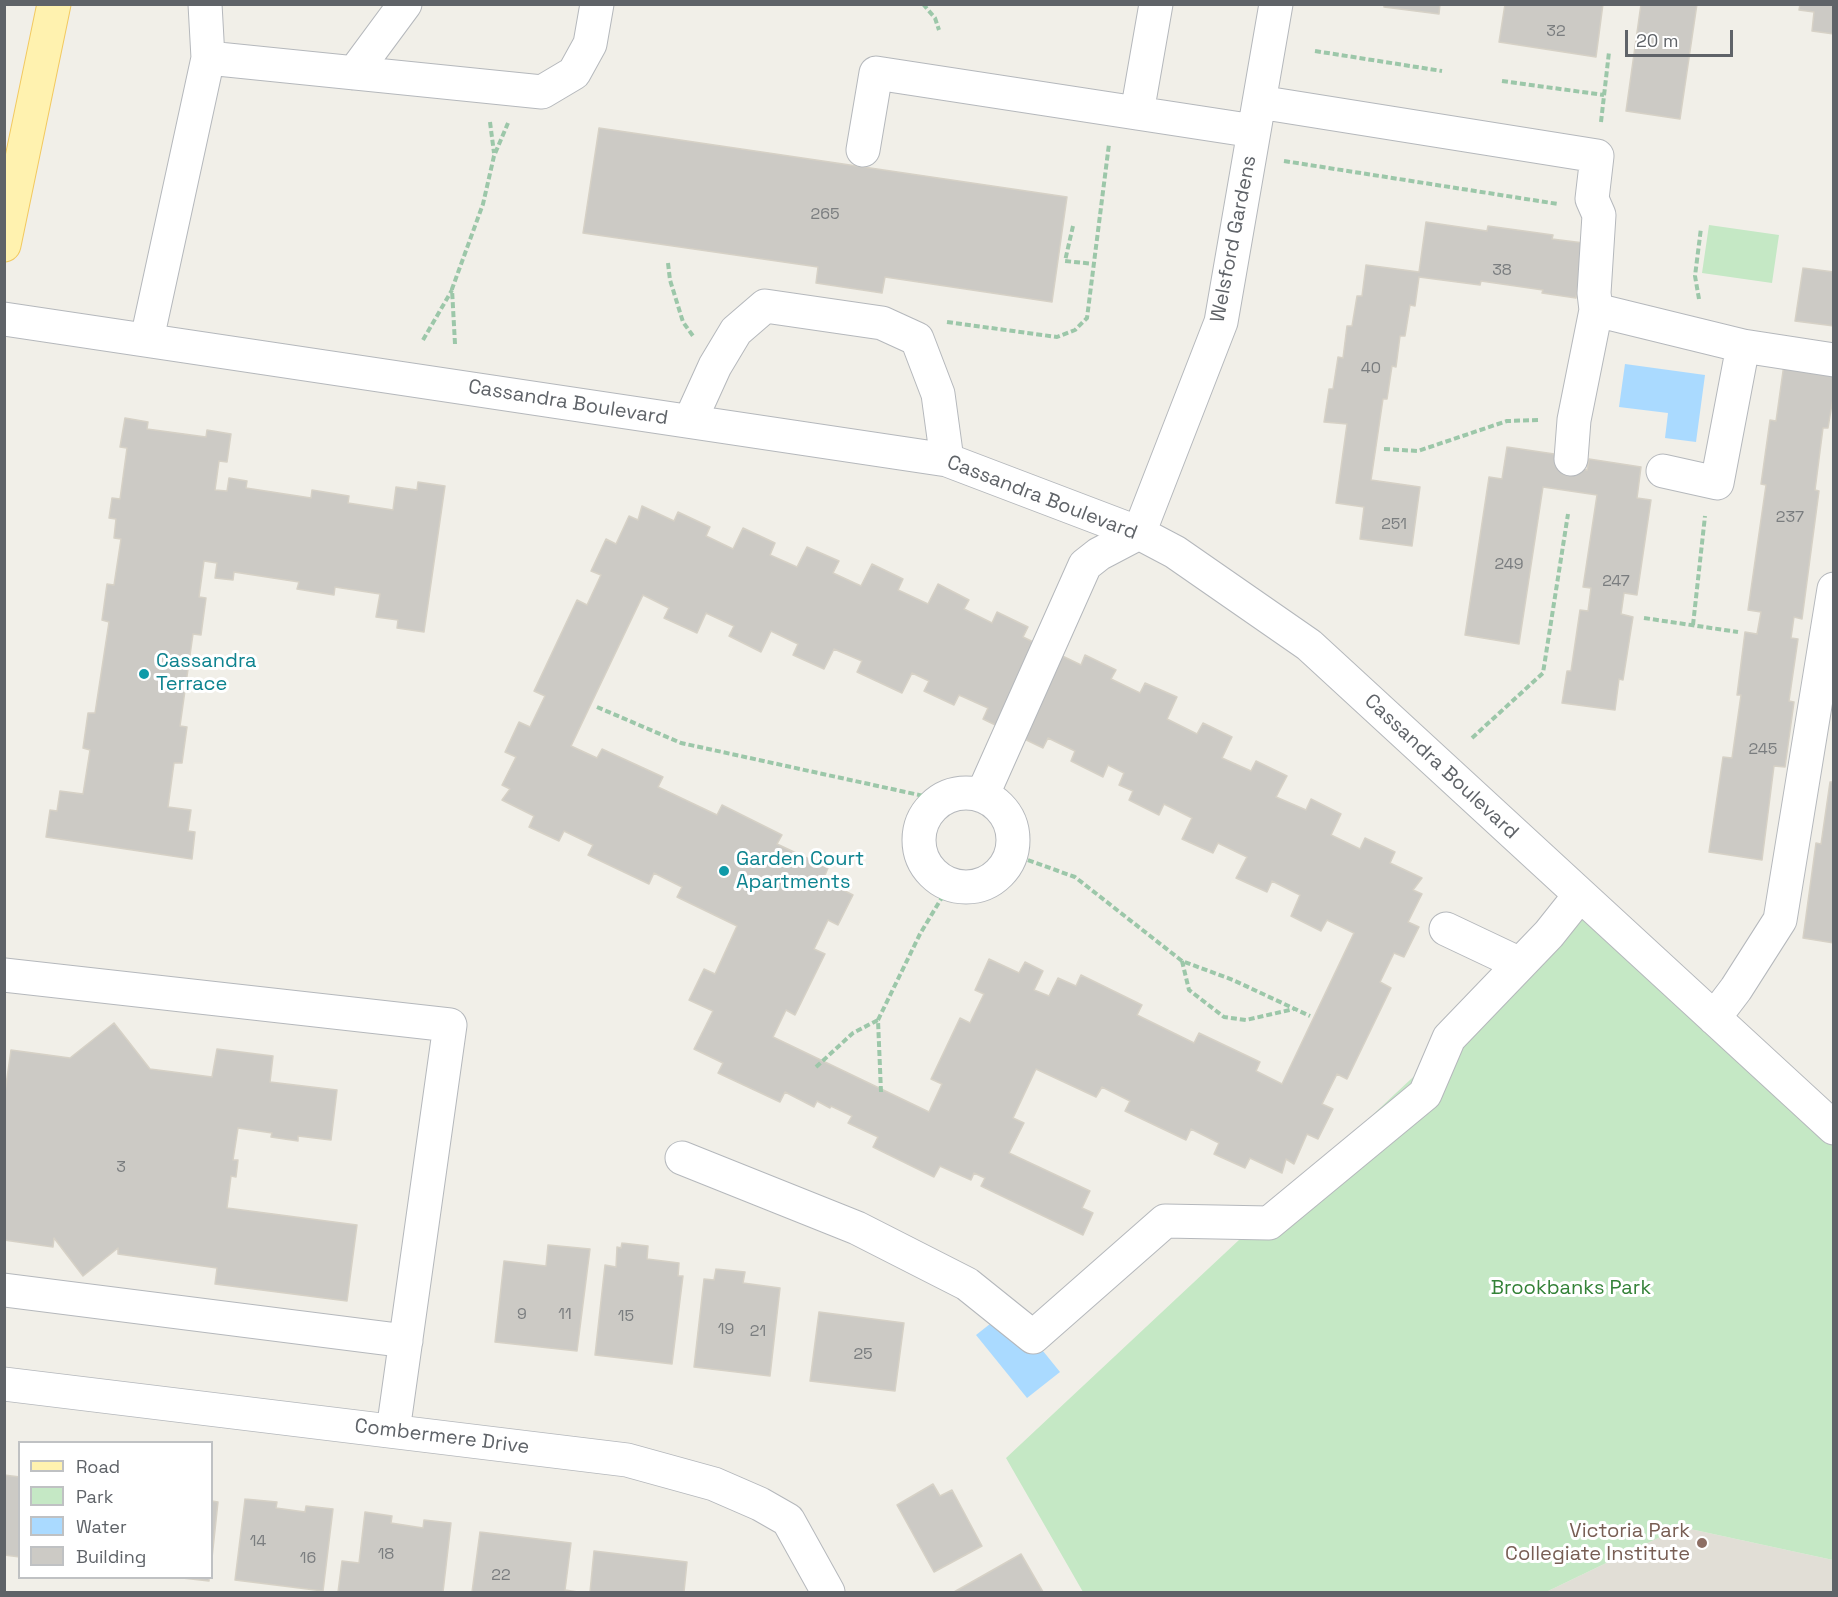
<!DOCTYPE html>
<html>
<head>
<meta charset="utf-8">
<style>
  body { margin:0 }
  #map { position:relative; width:1838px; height:1597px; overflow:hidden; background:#f1efe8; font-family:"Space Grotesk",sans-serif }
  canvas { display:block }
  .frame { position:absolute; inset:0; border:6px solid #5f6368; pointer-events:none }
  .legend { position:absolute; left:18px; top:1441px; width:195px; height:138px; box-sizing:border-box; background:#fff; border:2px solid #bfc1c3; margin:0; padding:8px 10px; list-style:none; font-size:18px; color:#5f6368 }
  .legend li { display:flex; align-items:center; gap:12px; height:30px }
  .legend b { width:30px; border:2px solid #bfc1c3 }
  .scale { position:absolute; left:1625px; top:30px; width:108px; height:27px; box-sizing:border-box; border:3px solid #5f6368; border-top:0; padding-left:8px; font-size:18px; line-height:21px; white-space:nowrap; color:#5f6368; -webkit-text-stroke:4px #fff; paint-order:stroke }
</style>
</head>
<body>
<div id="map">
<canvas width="1838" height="1597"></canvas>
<div class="frame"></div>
<ul class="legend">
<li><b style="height:8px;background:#fff2af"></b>Road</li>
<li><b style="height:16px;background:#c5e8c5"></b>Park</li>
<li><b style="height:16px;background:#aadaff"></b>Water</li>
<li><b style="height:16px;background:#cccac5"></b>Building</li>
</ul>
<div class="scale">20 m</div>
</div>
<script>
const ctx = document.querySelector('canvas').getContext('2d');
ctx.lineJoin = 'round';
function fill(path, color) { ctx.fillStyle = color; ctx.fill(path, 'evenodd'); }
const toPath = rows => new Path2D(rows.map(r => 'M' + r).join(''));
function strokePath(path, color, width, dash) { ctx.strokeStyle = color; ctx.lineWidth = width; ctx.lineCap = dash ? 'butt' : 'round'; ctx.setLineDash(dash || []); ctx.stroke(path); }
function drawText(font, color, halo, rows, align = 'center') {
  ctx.font = font + ' "Space Grotesk",sans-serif'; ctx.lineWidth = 6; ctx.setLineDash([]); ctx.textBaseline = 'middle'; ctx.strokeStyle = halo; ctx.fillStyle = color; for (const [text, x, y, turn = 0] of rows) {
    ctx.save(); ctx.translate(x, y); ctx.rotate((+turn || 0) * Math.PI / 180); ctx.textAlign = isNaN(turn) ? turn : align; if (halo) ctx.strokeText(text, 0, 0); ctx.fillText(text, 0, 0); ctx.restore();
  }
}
fill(toPath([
  [1681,1527,1833,1560,1833,1592,1546,1592]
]), '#e1ded6');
fill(toPath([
  [1709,225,1779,235,1772,283,1702,273],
  [1582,919,1833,1141,1833,1560,1681,1527,1546,1592,1083,1592,1006,1458]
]), '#c5e8c5');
fill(toPath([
  [1625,364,1705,375,1696,442,1665,438,1668,413,1619,407],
  [1009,1309,1060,1372,1027,1398,976,1335]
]), '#aadaff');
const building = toPath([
  [1384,4,1440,4,1439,14,1384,7,1384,4],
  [1505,4,1603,4,1596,57,1499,42,1505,4],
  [1641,4,1697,4,1680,119,1626,111,1641,4],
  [1800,4,1834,4,1834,34,1812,31,1814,12,1799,10,1800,4],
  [599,128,1067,197,1052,302,885,277,882,293,816,283,818,267,583,233,599,128],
  [1426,222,1487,231,1488,226,1553,235,1552,239,1584,243,1576,298,1542,293,1543,290,1481,281,1480,285,1419,277,1415,306,1410,305,1405,336,1400,336,1396,367,1392,366,1387,399,1383,399,1371,480,1420,487,1412,546,1360,539,1364,507,1336,503,1347,424,1324,422,1329,389,1333,389,1338,357,1343,358,1347,326,1352,326,1357,296,1362,296,1366,265,1419,272,1426,222],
  [1803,268,1834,272,1834,326,1795,321,1803,268],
  [1785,357,1834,364,1834,392,1828,428,1823,428,1815,490,1819,491,1802,619,1794,617,1791,638,1798,639,1789,701,1794,702,1785,767,1774,766,1762,860,1709,852,1723,757,1732,758,1741,695,1737,695,1745,632,1757,634,1761,612,1748,610,1766,485,1761,484,1770,420,1776,421,1785,357],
  [125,418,148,422,147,429,206,437,207,430,231,434,227,462,219,461,215,490,227,491,229,478,247,481,246,488,311,498,312,490,349,496,348,503,393,510,396,487,417,490,418,482,445,486,424,632,397,628,398,620,376,617,380,594,335,587,334,595,297,589,299,582,234,572,233,580,215,578,217,563,204,561,199,597,206,598,201,635,193,634,180,726,187,727,182,763,174,763,168,807,191,810,188,831,195,832,192,859,46,837,50,810,57,811,60,791,83,794,90,750,83,748,88,713,95,713,109,622,102,620,107,584,114,585,121,539,114,538,116,519,109,518,112,498,120,499,127,448,120,447,125,418],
  [1507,447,1561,455,1559,465,1587,470,1589,459,1641,467,1637,498,1651,500,1637,595,1624,593,1621,614,1633,617,1623,680,1619,679,1615,710,1562,703,1567,671,1571,671,1580,610,1588,611,1591,588,1583,587,1597,495,1543,487,1519,644,1465,635,1489,477,1502,479,1507,447],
  [642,506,674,521,678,512,710,527,706,536,733,549,743,528,775,543,770,555,797,567,807,547,839,561,833,573,861,586,872,564,903,579,898,590,928,604,938,584,969,600,964,609,992,623,997,612,1028,627,1023,637,1081,665,1085,655,1116,670,1111,679,1140,693,1145,683,1177,697,1167,719,1197,734,1203,723,1232,737,1222,758,1251,771,1256,761,1287,776,1276,797,1306,810,1311,799,1341,814,1331,835,1360,849,1365,838,1395,852,1390,863,1422,878,1413,890,1422,894,1408,922,1419,927,1404,957,1394,953,1380,982,1391,988,1347,1079,1337,1074,1322,1104,1333,1109,1318,1139,1307,1134,1294,1164,1286,1159,1282,1173,1250,1158,1245,1168,1214,1154,1219,1143,1191,1129,1186,1140,1125,1111,1130,1101,1102,1087,1096,1097,1036,1069,1013,1118,1024,1123,1009,1153,1090,1191,1082,1208,1093,1213,1083,1235,981,1186,985,1178,974,1173,971,1180,940,1166,934,1177,873,1147,878,1137,848,1123,852,1116,831,1106,830,1108,817,1101,814,1107,785,1092,780,1102,718,1073,723,1063,694,1049,713,1011,689,1000,704,969,715,974,737,926,677,897,682,887,654,873,649,884,588,855,593,845,564,831,559,841,529,827,534,816,502,800,510,789,502,785,516,757,505,752,519,722,530,727,545,696,534,691,577,600,587,605,601,575,591,571,606,539,616,544,629,516,638,520,642,506],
  [643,595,669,608,664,618,697,633,706,613,734,626,729,636,761,652,771,631,798,644,793,655,824,669,834,649,862,661,857,672,902,693,912,673,929,681,924,691,954,705,959,695,988,708,983,719,1043,748,1048,738,1075,751,1071,761,1103,777,1108,765,1124,773,1119,785,1133,791,1129,800,1159,815,1164,804,1192,818,1182,839,1213,853,1218,843,1247,857,1236,878,1267,892,1272,881,1300,895,1291,916,1321,931,1327,920,1354,933,1282,1084,1256,1071,1260,1062,1199,1033,1194,1043,1137,1015,1142,1005,1081,975,1076,986,1058,978,1049,996,1034,990,1043,971,1025,962,1019,973,989,959,975,990,984,994,970,1023,960,1018,931,1079,942,1084,929,1112,773,1037,786,1010,795,1015,825,954,814,949,828,920,838,925,853,895,823,880,828,868,777,844,782,835,722,805,717,815,658,787,663,777,602,749,597,758,571,746,643,595],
  [1830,782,1834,782,1834,943,1803,938,1816,843,1821,844,1830,782],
  [114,1023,150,1069,212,1077,217,1049,273,1056,270,1082,337,1090,331,1140,298,1136,298,1141,271,1137,272,1133,238,1128,233,1160,238,1160,236,1177,231,1176,227,1208,357,1225,347,1301,215,1284,217,1268,118,1254,118,1248,83,1276,54,1238,53,1247,4,1240,4,1099,11,1050,70,1058,114,1023],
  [622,1243,648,1246,647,1259,679,1263,678,1276,683,1276,672,1364,595,1355,605,1265,616,1267,617,1247,621,1248,622,1243],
  [548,1245,590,1249,577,1351,495,1342,504,1261,546,1266,548,1245],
  [716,1269,745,1272,743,1283,780,1288,770,1376,694,1367,704,1279,714,1280,716,1269],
  [819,1312,904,1323,895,1391,810,1381,819,1312],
  [4,1475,20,1477,20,1557,4,1555,4,1475],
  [933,1484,940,1496,952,1490,982,1546,934,1572,897,1505,933,1484],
  [245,1499,277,1502,276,1508,305,1512,306,1506,333,1509,323,1591,235,1580,245,1499],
  [212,1501,218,1502,212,1558,212,1501],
  [365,1512,392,1516,391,1523,423,1528,424,1520,451,1523,443,1592,338,1592,342,1561,359,1563,365,1512],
  [480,1532,571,1543,565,1590,578,1592,472,1592,480,1532],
  [594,1551,687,1562,684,1592,590,1592,594,1551],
  [1021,1554,1043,1592,954,1592,1021,1554],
  [182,1578,209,1578,209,1581,182,1578]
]);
fill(building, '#cccac5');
strokePath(building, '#d6d1c6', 1.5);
const minor = toPath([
  [208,58,542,92,574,73,590,44,597,4],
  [354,73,405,4],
  [1259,102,1597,156,1592,199,1599,215,1594,293,1596,310],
  [1137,113,1156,4],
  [863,150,876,73,1254,131],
  [4,319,947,460,1139,533,1175,552,1309,645,1834,1128],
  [147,339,208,58,205,4],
  [690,421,715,366,736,331,765,306,882,323,917,339,938,394,947,460],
  [1571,459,1574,420,1596,310,1743,346],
  [1663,471,1717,483,1743,346,1834,360],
  [1139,533,1221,322,1276,4],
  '919 840a47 47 0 1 1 94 0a47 47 0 1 1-94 0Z',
  [982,796,1085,565,1099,554,1139,533],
  [1446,929,1520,964],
  [4,975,450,1025,393,1431],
  [1714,1018,1736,989,1780,920,1834,589],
  [682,1158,857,1228,967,1284,1033,1337,1165,1221,1269,1223,1425,1094,1449,1038,1549,934,1580,895],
  [4,1290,406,1341],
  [4,1384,627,1460,714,1484,760,1504,788,1520,828,1592]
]);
const major = toPath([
  [4,245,54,4]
]);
strokePath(minor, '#b5b8bc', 35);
strokePath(major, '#f2c960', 35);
strokePath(toPath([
  [923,4,935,18,939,30],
  [1315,51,1442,71],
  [1502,81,1604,95],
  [490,122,494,153],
  [1601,122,1609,52],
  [1284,161,1558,204],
  [1073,226,1065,261,1094,264],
  [668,263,670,280,683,322,693,336],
  [1699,299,1695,276,1701,228],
  [947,322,1057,337,1075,330,1087,318,1109,144],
  [423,340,452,290],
  [455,344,452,289,483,204,494,156,508,123],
  [1384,449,1418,451,1507,421,1540,420],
  [1644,618,1738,632],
  [1693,625,1705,516],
  [597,707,681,743,942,800],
  [1472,738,1543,673,1568,514],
  [1011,854,1075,877,1182,961,1233,980,1310,1016],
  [1182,961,1189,990,1224,1017,1246,1020,1294,1009],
  [816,1067,853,1033,878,1020],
  [881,1092,878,1020,920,934,950,884]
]), '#9cc7a9', 4, [6, 3]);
strokePath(minor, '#fff', 33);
strokePath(major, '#fff2af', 33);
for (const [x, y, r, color] of [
  [144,674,6,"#0f9aa8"],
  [724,871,6,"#0f9aa8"],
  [1702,1543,6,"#8d6e63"]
]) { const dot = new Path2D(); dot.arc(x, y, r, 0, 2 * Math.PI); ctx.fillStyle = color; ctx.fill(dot); strokePath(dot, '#fff', 2); }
drawText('16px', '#7a7d7f', null, [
  ["32",1556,32],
  ["265",825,215],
  ["38",1502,271],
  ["40",1371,369],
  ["237",1790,518],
  ["251",1394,525],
  ["249",1509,565],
  ["247",1616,582],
  ["245",1763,750],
  ["3",121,1168],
  ["9",522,1315],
  ["11",565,1315],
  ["15",626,1317],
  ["19",726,1330],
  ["21",758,1332],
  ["25",863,1355],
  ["14",258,1542],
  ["18",386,1555],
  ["16",308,1559],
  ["22",501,1576]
]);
drawText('20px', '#5f6368', '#fff', [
  ["Welsford Gardens",1234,239,-79],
  ["Cassandra Boulevard",568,403,9],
  ["Cassandra Boulevard",1042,498,21],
  ["Cassandra Boulevard",1441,767,43],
  ["Combermere Drive",442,1437,7]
]);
drawText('20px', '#0d838f', '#fff', [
  ["Cassandra",156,662],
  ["Terrace",156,685],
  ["Garden Court",736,860],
  ["Apartments",736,883]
], 'left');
drawText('20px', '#348238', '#fff', [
  ["Brookbanks Park",1571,1289]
]);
drawText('20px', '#785e54', '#fff', [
  ["Victoria Park",1690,1532],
  ["Collegiate Institute",1690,1555]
], 'right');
</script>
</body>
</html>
